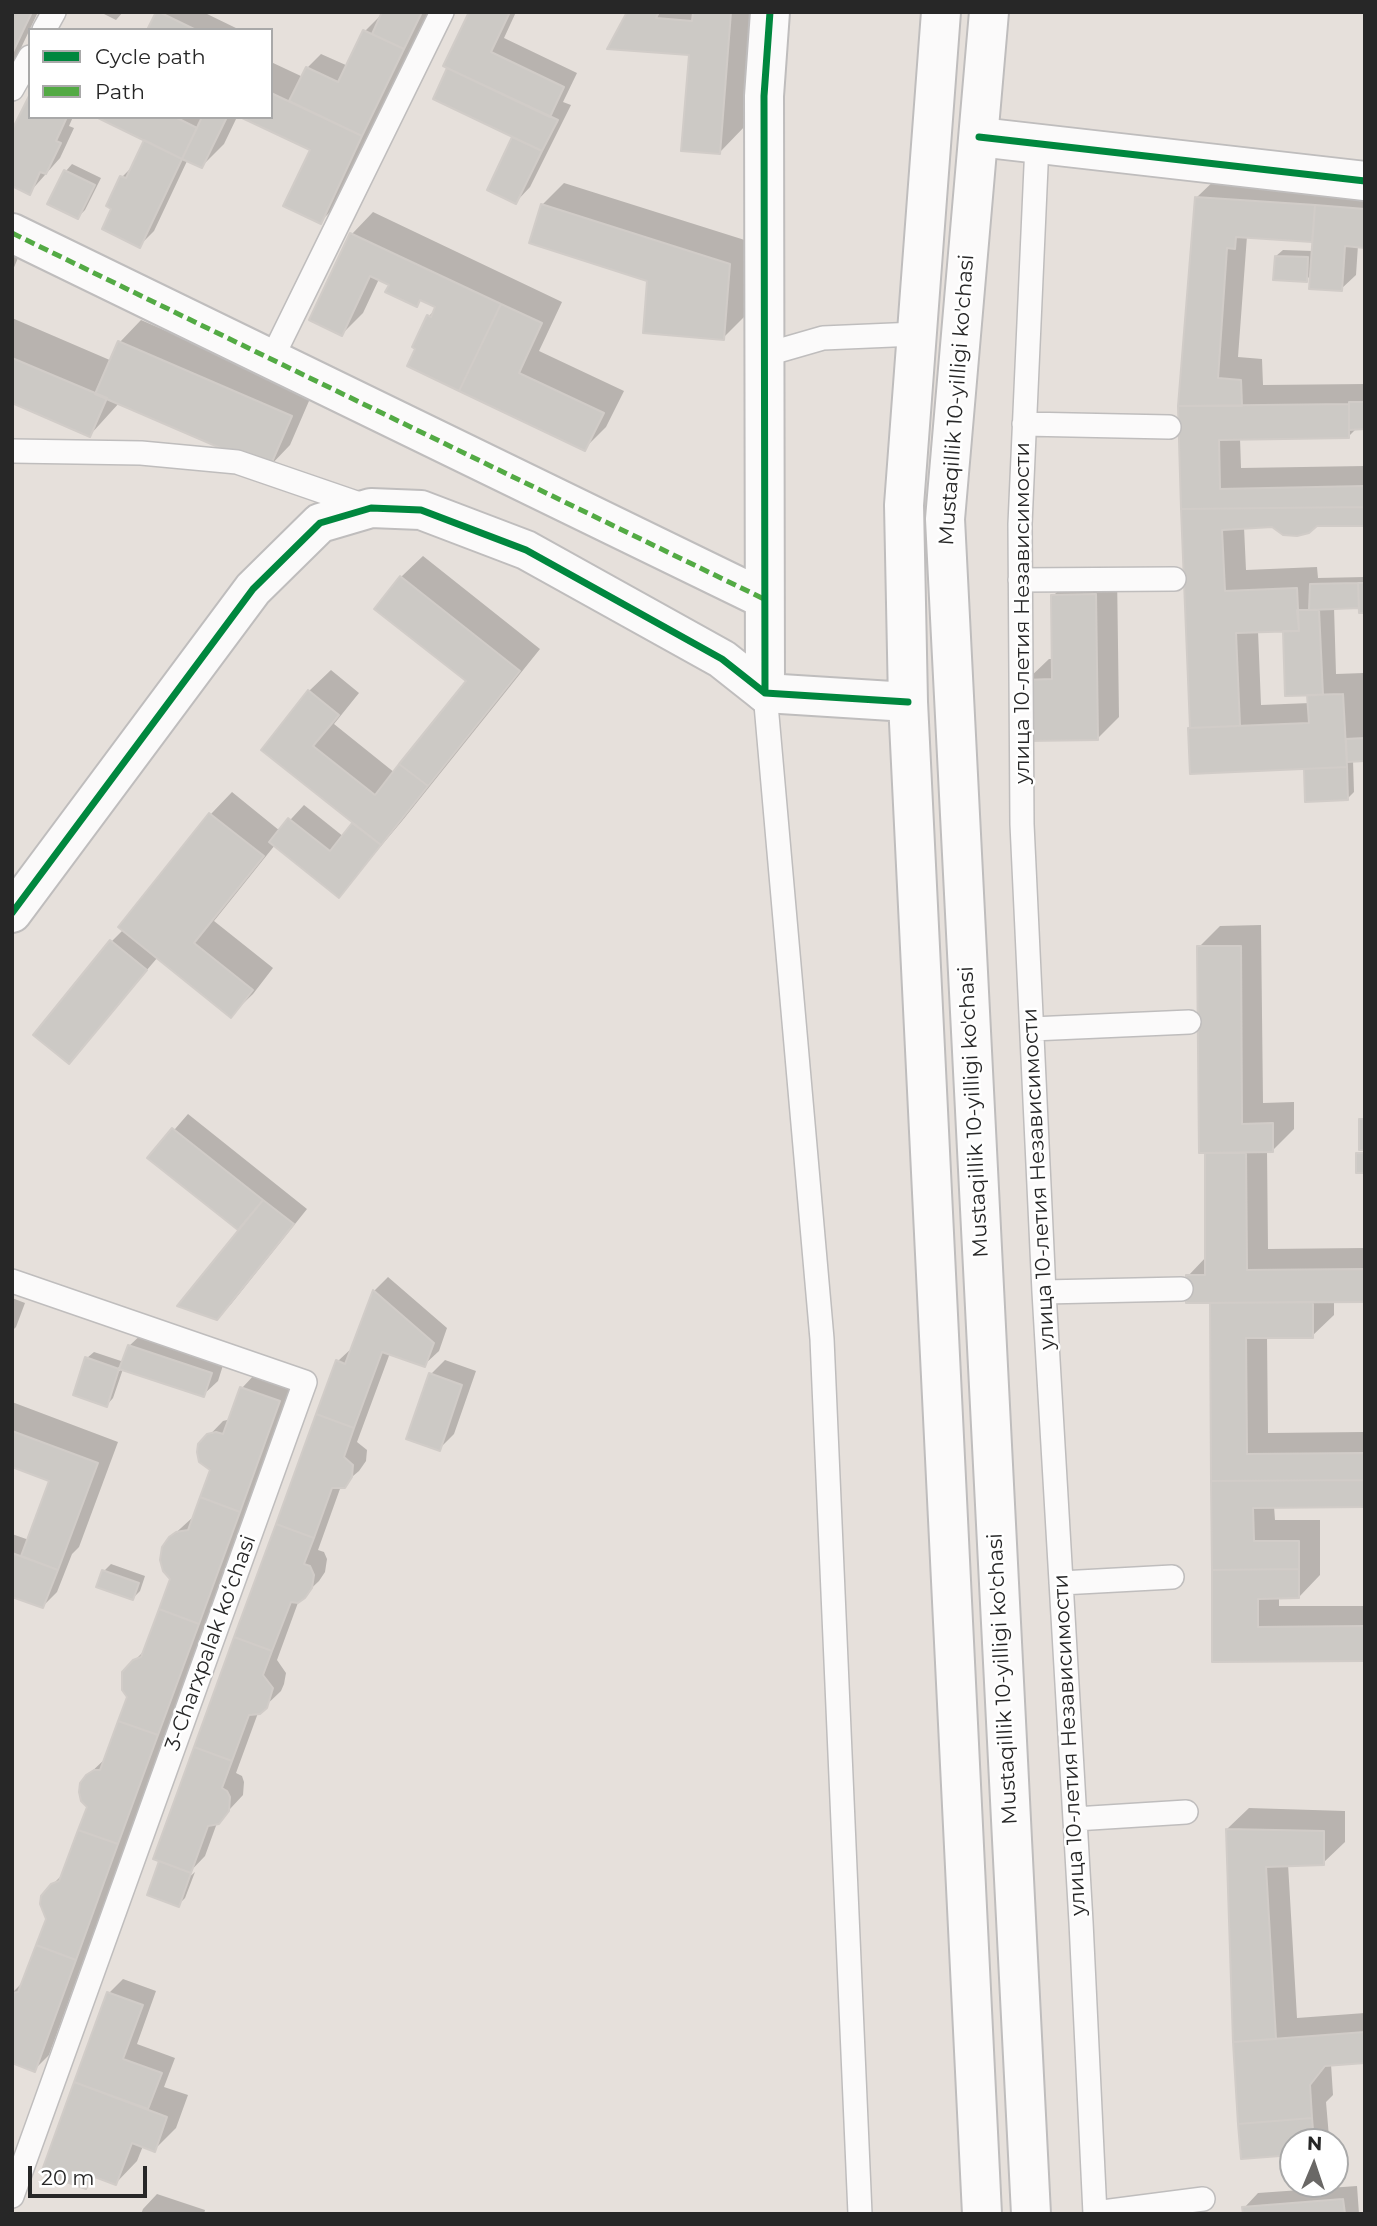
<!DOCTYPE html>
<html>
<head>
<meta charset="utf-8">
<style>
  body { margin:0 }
  #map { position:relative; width:1377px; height:2226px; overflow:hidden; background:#e6e0db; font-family:Montserrat,sans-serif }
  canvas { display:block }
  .frame { position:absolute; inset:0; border:14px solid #272727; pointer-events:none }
  .legend { position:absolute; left:28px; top:28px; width:245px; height:91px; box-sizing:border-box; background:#fff; border:2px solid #a9a9a9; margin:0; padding:9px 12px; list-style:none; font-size:21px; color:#272727 }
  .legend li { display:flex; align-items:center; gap:14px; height:35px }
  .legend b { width:35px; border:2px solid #a9a9a9 }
  .north { position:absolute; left:1279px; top:2128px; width:70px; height:70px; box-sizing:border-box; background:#fff; border:2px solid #a9a9a9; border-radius:50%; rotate:2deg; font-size:19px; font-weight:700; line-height:28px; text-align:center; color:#272727 }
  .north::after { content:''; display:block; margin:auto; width:24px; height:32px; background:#6a6866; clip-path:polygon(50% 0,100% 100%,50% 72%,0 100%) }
  .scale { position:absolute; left:28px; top:2166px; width:119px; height:32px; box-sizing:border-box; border:4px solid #272727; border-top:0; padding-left:9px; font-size:21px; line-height:24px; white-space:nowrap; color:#272727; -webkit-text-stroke:5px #fff; paint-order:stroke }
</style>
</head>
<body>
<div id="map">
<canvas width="1377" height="2226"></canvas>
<div class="frame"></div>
<ul class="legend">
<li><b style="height:9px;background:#00873e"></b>Cycle path</li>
<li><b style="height:9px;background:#53aa44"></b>Path</li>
</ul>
<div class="north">N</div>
<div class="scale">20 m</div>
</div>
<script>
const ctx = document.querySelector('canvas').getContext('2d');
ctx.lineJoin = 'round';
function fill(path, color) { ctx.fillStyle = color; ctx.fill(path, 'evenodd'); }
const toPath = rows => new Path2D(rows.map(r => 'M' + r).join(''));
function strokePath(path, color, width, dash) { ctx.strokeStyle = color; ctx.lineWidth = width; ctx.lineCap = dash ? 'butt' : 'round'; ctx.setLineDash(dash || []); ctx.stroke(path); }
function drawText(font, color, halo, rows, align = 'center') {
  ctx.font = font + ' Montserrat,sans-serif'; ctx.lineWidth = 5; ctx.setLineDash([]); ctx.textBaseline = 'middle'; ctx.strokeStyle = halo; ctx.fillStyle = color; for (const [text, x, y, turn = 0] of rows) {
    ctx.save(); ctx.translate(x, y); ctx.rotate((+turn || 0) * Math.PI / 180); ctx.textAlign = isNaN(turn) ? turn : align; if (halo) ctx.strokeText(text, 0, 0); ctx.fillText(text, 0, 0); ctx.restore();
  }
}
fill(toPath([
  [12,12,38,12,21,48,24,49,12,74],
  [100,12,123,12,116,20],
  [158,12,203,12,240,30,149,30],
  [384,12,432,12,425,26,418,33,380,113,382,115,342,200,320,222,312,150,271,117,271,62,303,77,307,68,321,54,348,66,365,31,379,17,381,18],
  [471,12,516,12,504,38,577,73,563,102,571,105,530,187,516,202,489,189,515,136,435,98],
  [629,12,756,12,747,124,720,152,691,54],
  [30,117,73,117,69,126,74,128,60,158,29,193],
  [100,117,237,117,224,144,202,166,188,159,154,231,139,246,114,208,122,177,134,165,147,139],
  [72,164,101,178,85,210,78,217,50,203,66,171],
  [1218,177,1365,194,1365,246,1358,245,1356,275,1341,289,1312,274,1306,280,1276,256,1283,250,1313,251,1314,238,1311,241,1247,236,1238,357,1262,359,1263,385,1365,384,1365,428,1357,428,1349,436,1240,438,1241,468,1365,466,1365,524,1244,527,1246,570,1317,567,1318,578,1365,577,1365,611,1361,604,1334,607,1336,674,1364,673,1365,759,1353,760,1354,792,1348,798,1307,800,1305,767,1192,772,1196,198],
  [1284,630,1312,693,1310,703,1261,705,1258,631],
  [564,183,751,242,745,316,723,338,649,280,531,242,543,204],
  [373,212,562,302,539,351,624,391,606,427,585,448,429,316,437,308,422,299,417,305,392,284,379,279,363,313,342,334,311,320,352,234],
  [12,256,18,258,12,272],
  [12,318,112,361,120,342,141,320,312,394,290,445,269,467,120,402,90,435,12,401],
  [423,556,540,649,402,821,339,896,275,845,214,921,273,968,253,994,231,1015,158,957,69,1061,112,941,123,930,120,927,211,814,232,792,280,831,304,805,344,837,355,823,263,749,309,691,331,670,359,693,334,724,395,773,468,681,376,608,401,577],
  [1117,573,1119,717,1098,738,1027,680,1049,659,1054,659,1053,596,1075,574],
  [1261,925,1263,1103,1294,1102,1294,1129,1273,1150,1267,1150,1268,1249,1365,1248,1365,1300,1334,1301,1334,1315,1312,1336,1267,1337,1268,1433,1365,1432,1365,1505,1274,1506,1275,1520,1320,1520,1320,1575,1299,1597,1279,1597,1279,1606,1365,1606,1365,1659,1214,1660,1211,1301,1188,1276,1207,1256,1206,1151,1199,947,1220,926],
  [188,1114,307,1209,231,1304,216,1318,240,1230,150,1158],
  [388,1277,447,1328,439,1351,424,1365,390,1353,357,1442,367,1450,366,1461,359,1471,341,1486,318,1550,324,1552,327,1559,325,1572,319,1581,299,1600,277,1660,286,1673,284,1684,281,1691,258,1713,236,1773,242,1776,244,1782,243,1795,217,1823,205,1856,184,1878,186,1880,195,1872,185,1898,178,1905,149,1894,161,1860,155,1858,338,1361,353,1347,374,1291],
  [12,1298,25,1303,16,1327,12,1331],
  [144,1332,225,1359,218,1381,203,1395,123,1369,113,1398,107,1405,87,1358,94,1352,124,1362,129,1346],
  [124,1362,120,1371,115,1371],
  [445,1360,476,1371,454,1434,439,1449,431,1374],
  [256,1373,293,1386,49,2055,34,2070,12,2061,12,1993,22,1983,47,1919,52,1885,64,1873,89,1807,87,1776,106,1758,129,1697,134,1661,146,1649,172,1578,170,1538,192,1518,212,1469,200,1445,223,1421,231,1419,242,1388],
  [12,1402,118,1442,79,1547,72,1554,57,1592,43,1606,12,1595,12,1534,29,1540,51,1480,12,1466],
  [111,1564,145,1576,140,1591,133,1598,104,1571],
  [1249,1808,1345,1811,1345,1842,1323,1863,1288,1864,1297,2018,1365,2013,1365,2061,1331,2064,1333,2095,1326,2102,1329,2137,1323,2142,1293,2142,1293,2153,1227,1829],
  [123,1979,156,1991,137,2044,175,2058,164,2087,188,2095,176,2128,154,2150,143,2146,137,2161,116,2183,97,2176,86,2187,43,2172,109,1993],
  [1357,2186,1359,2214,1244,2214,1244,2208,1258,2193],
  [157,2194,205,2210,204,2214,141,2214,143,2209]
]), '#0003');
const building = toPath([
  [12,12,32,12,12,54,12,12],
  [156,12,159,12,196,30,147,30,156,12],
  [382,12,422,12,404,49,372,34,382,12],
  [469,12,510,12,491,52,564,87,550,117,443,66,469,12],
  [627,12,659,12,656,18,692,21,693,12,731,12,720,154,681,151,689,55,607,49,627,12],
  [363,30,404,49,362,136,289,101,306,67,338,82,363,30],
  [447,68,558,120,542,151,433,99,447,68],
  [271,93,362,136,321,224,283,206,310,150,240,117,271,117,271,93],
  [30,94,30,117,67,117,56,141,61,143,46,174,40,172,30,195,12,186,12,130,30,94],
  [96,117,175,117,197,128,182,159,96,117],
  [202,117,227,117,202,168,182,159,202,117],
  [512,137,542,151,516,204,487,190,512,137],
  [144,140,182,159,140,248,102,229,111,209,106,206,120,176,126,178,144,140],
  [64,170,95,185,78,219,47,204,64,170],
  [1195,197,1315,205,1312,242,1236,237,1235,249,1227,248,1218,378,1241,380,1242,406,1178,406,1195,197],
  [541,204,730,264,724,340,643,333,647,281,529,243,541,204],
  [1315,205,1365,209,1365,248,1345,246,1342,291,1309,289,1315,205],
  [350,233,501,304,459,391,407,366,415,349,412,347,427,315,431,317,435,307,420,300,417,307,385,292,389,285,370,276,342,336,309,320,350,233],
  [1275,256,1308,257,1307,282,1273,280,1275,256],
  [501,304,542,323,519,373,604,413,585,451,459,391,501,304],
  [118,341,292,416,269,469,95,394,118,341],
  [12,358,107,398,90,437,12,403,12,358],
  [1349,402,1365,402,1365,429,1349,430,1349,402],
  [1349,404,1349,438,1219,440,1220,489,1365,486,1365,507,1181,509,1178,406,1349,404],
  [1365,507,1365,526,1317,526,1309,533,1297,536,1283,535,1272,527,1222,530,1225,591,1297,588,1299,631,1236,633,1240,726,1190,728,1181,509,1365,507],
  [400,576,520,671,428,786,399,764,466,681,374,609,400,576],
  [1358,583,1365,583,1365,613,1359,613,1358,583],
  [1358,583,1359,608,1309,610,1310,584,1358,583],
  [1096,594,1098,740,1026,741,1025,680,1052,679,1051,595,1096,594],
  [1297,610,1319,610,1323,695,1285,696,1283,631,1299,631,1297,610],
  [308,690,339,715,313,746,375,795,399,764,428,786,381,845,261,750,308,690],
  [1343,694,1347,767,1190,774,1188,728,1309,723,1307,695,1343,694],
  [1365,738,1365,761,1347,762,1346,739,1365,738],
  [1347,767,1348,800,1305,802,1304,769,1347,767],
  [209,813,264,856,194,943,253,990,231,1018,118,927,209,813],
  [288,818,330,851,352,823,381,845,339,898,269,842,288,818],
  [110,940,147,970,69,1064,33,1035,110,940],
  [1197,946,1241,946,1242,1124,1273,1123,1273,1152,1199,1153,1197,946],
  [1359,1119,1365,1119,1365,1150,1359,1150,1359,1119],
  [172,1128,263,1200,238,1230,147,1158,172,1128],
  [1205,1153,1246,1153,1247,1270,1365,1269,1365,1302,1186,1303,1186,1275,1205,1275,1205,1153],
  [1356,1153,1365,1153,1365,1173,1356,1173,1356,1153],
  [263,1200,294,1224,217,1320,177,1306,263,1200],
  [373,1290,434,1343,425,1367,382,1352,354,1428,316,1414,336,1360,345,1364,373,1290],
  [1313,1302,1313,1338,1246,1338,1247,1454,1364,1453,1364,1480,1211,1481,1210,1303,1313,1302],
  [128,1345,212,1373,204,1397,119,1369,128,1345],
  [85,1357,119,1369,107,1407,73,1395,85,1357],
  [429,1373,462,1385,440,1451,406,1439,429,1373],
  [240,1387,280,1401,240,1512,200,1497,210,1470,199,1462,197,1452,198,1444,207,1434,216,1432,223,1434,240,1387],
  [316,1414,354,1428,344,1457,353,1465,352,1477,345,1488,332,1488,314,1538,276,1524,316,1414],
  [12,1431,98,1463,58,1570,21,1556,49,1481,12,1467,12,1431],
  [1364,1480,1365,1507,1253,1508,1254,1541,1299,1541,1299,1569,1212,1570,1211,1481,1364,1480],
  [200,1497,240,1512,199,1624,159,1609,170,1579,163,1571,160,1560,162,1547,169,1537,176,1532,188,1530,200,1497],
  [276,1524,314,1538,304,1564,310,1566,314,1575,312,1588,305,1598,298,1603,291,1602,272,1651,234,1637,276,1524],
  [12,1553,58,1570,43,1608,12,1597,12,1553],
  [1299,1569,1299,1598,1258,1599,1258,1627,1365,1626,1365,1661,1212,1662,1212,1570,1299,1569],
  [102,1570,139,1583,133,1600,96,1587,102,1570],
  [159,1609,199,1624,158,1735,118,1721,127,1697,122,1690,122,1672,133,1660,141,1657,159,1609],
  [234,1637,272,1651,263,1675,273,1688,267,1708,260,1714,249,1715,232,1761,194,1747,234,1637],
  [118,1721,158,1735,118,1844,78,1830,87,1807,81,1801,79,1792,80,1783,86,1775,94,1770,100,1770,118,1721],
  [194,1747,232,1761,222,1788,227,1791,230,1797,229,1811,219,1824,208,1826,191,1873,153,1859,194,1747],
  [1226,1829,1324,1831,1324,1865,1266,1867,1276,2039,1233,2042,1226,1829],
  [78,1830,118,1844,76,1960,36,1945,46,1919,40,1904,41,1896,51,1884,59,1881,78,1830],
  [159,1861,191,1873,179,1907,147,1895,159,1861],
  [36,1945,76,1960,35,2072,12,2063,12,1993,18,1992,36,1945],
  [107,1992,143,2005,123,2059,162,2073,148,2109,74,2082,107,1992],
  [1365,2032,1365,2063,1325,2066,1310,2085,1312,2118,1238,2124,1233,2042,1365,2032],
  [74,2082,167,2117,155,2152,132,2143,116,2185,92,2176,86,2189,41,2173,74,2082],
  [1312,2118,1314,2142,1293,2142,1293,2155,1241,2159,1238,2124,1312,2118],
  [1343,2199,1345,2214,1243,2214,1242,2207,1343,2199]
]);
fill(building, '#ccc9c5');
strokePath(building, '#d1ccc8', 2);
const lane = toPath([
  [44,30,54,12],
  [12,89,30,57],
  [1037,144,1020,524,1022,824,1044,1292,1081,1922,1095,2214],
  [764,355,823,338,916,334],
  [272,358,442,12],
  [1024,424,1169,427],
  [12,451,141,453,237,462,368,507],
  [1020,580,1174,579],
  [765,693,822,1339,860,2214],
  [1032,1029,1189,1022],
  [12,1281,305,1382,12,2196],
  [1044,1292,1181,1289],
  [1061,1583,1172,1577],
  [1075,1819,1186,1812],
  [1095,2213,1203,2199]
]);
const street = toPath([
  [979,137,1365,181],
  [12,233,764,599],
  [765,693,764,96,770,12]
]);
const secondary = toPath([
  [941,12,904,505,908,702,982,2214],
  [989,12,945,519,1031,2214],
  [12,913,253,589,320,523,371,508,421,510,526,550,722,659,765,693,908,702]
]);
strokePath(lane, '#bfbdbd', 26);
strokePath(street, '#bfbdbd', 42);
strokePath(secondary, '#bfbdbd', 42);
strokePath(lane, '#fbfafa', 23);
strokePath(street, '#fbfafa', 38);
strokePath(secondary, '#fbfafa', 38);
strokePath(toPath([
  [12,233,764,599]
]), '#53aa44', 5, [10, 5]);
strokePath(toPath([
  [979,137,1365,181],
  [765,693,764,96,770,12],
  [12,913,253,589,320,523,371,508,421,510,526,550,722,659,765,693,908,702]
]), '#00873e', 7);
drawText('21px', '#272727', '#fff', [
  ["Mustaqillik 10-yilligi ko'chasi",957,400,-86],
  ["улица 10-летия Независимости",1023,613,-90],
  ["Mustaqillik 10-yilligi ko'chasi",974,1112,-93],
  ["улица 10-летия Независимости",1039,1179,-93],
  ["3-Charxpalak koʻchasi",211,1643,-70],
  ["Mustaqillik 10-yilligi ko'chasi",1003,1679,-93],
  ["улица 10-летия Независимости",1070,1745,-93]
]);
</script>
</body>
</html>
